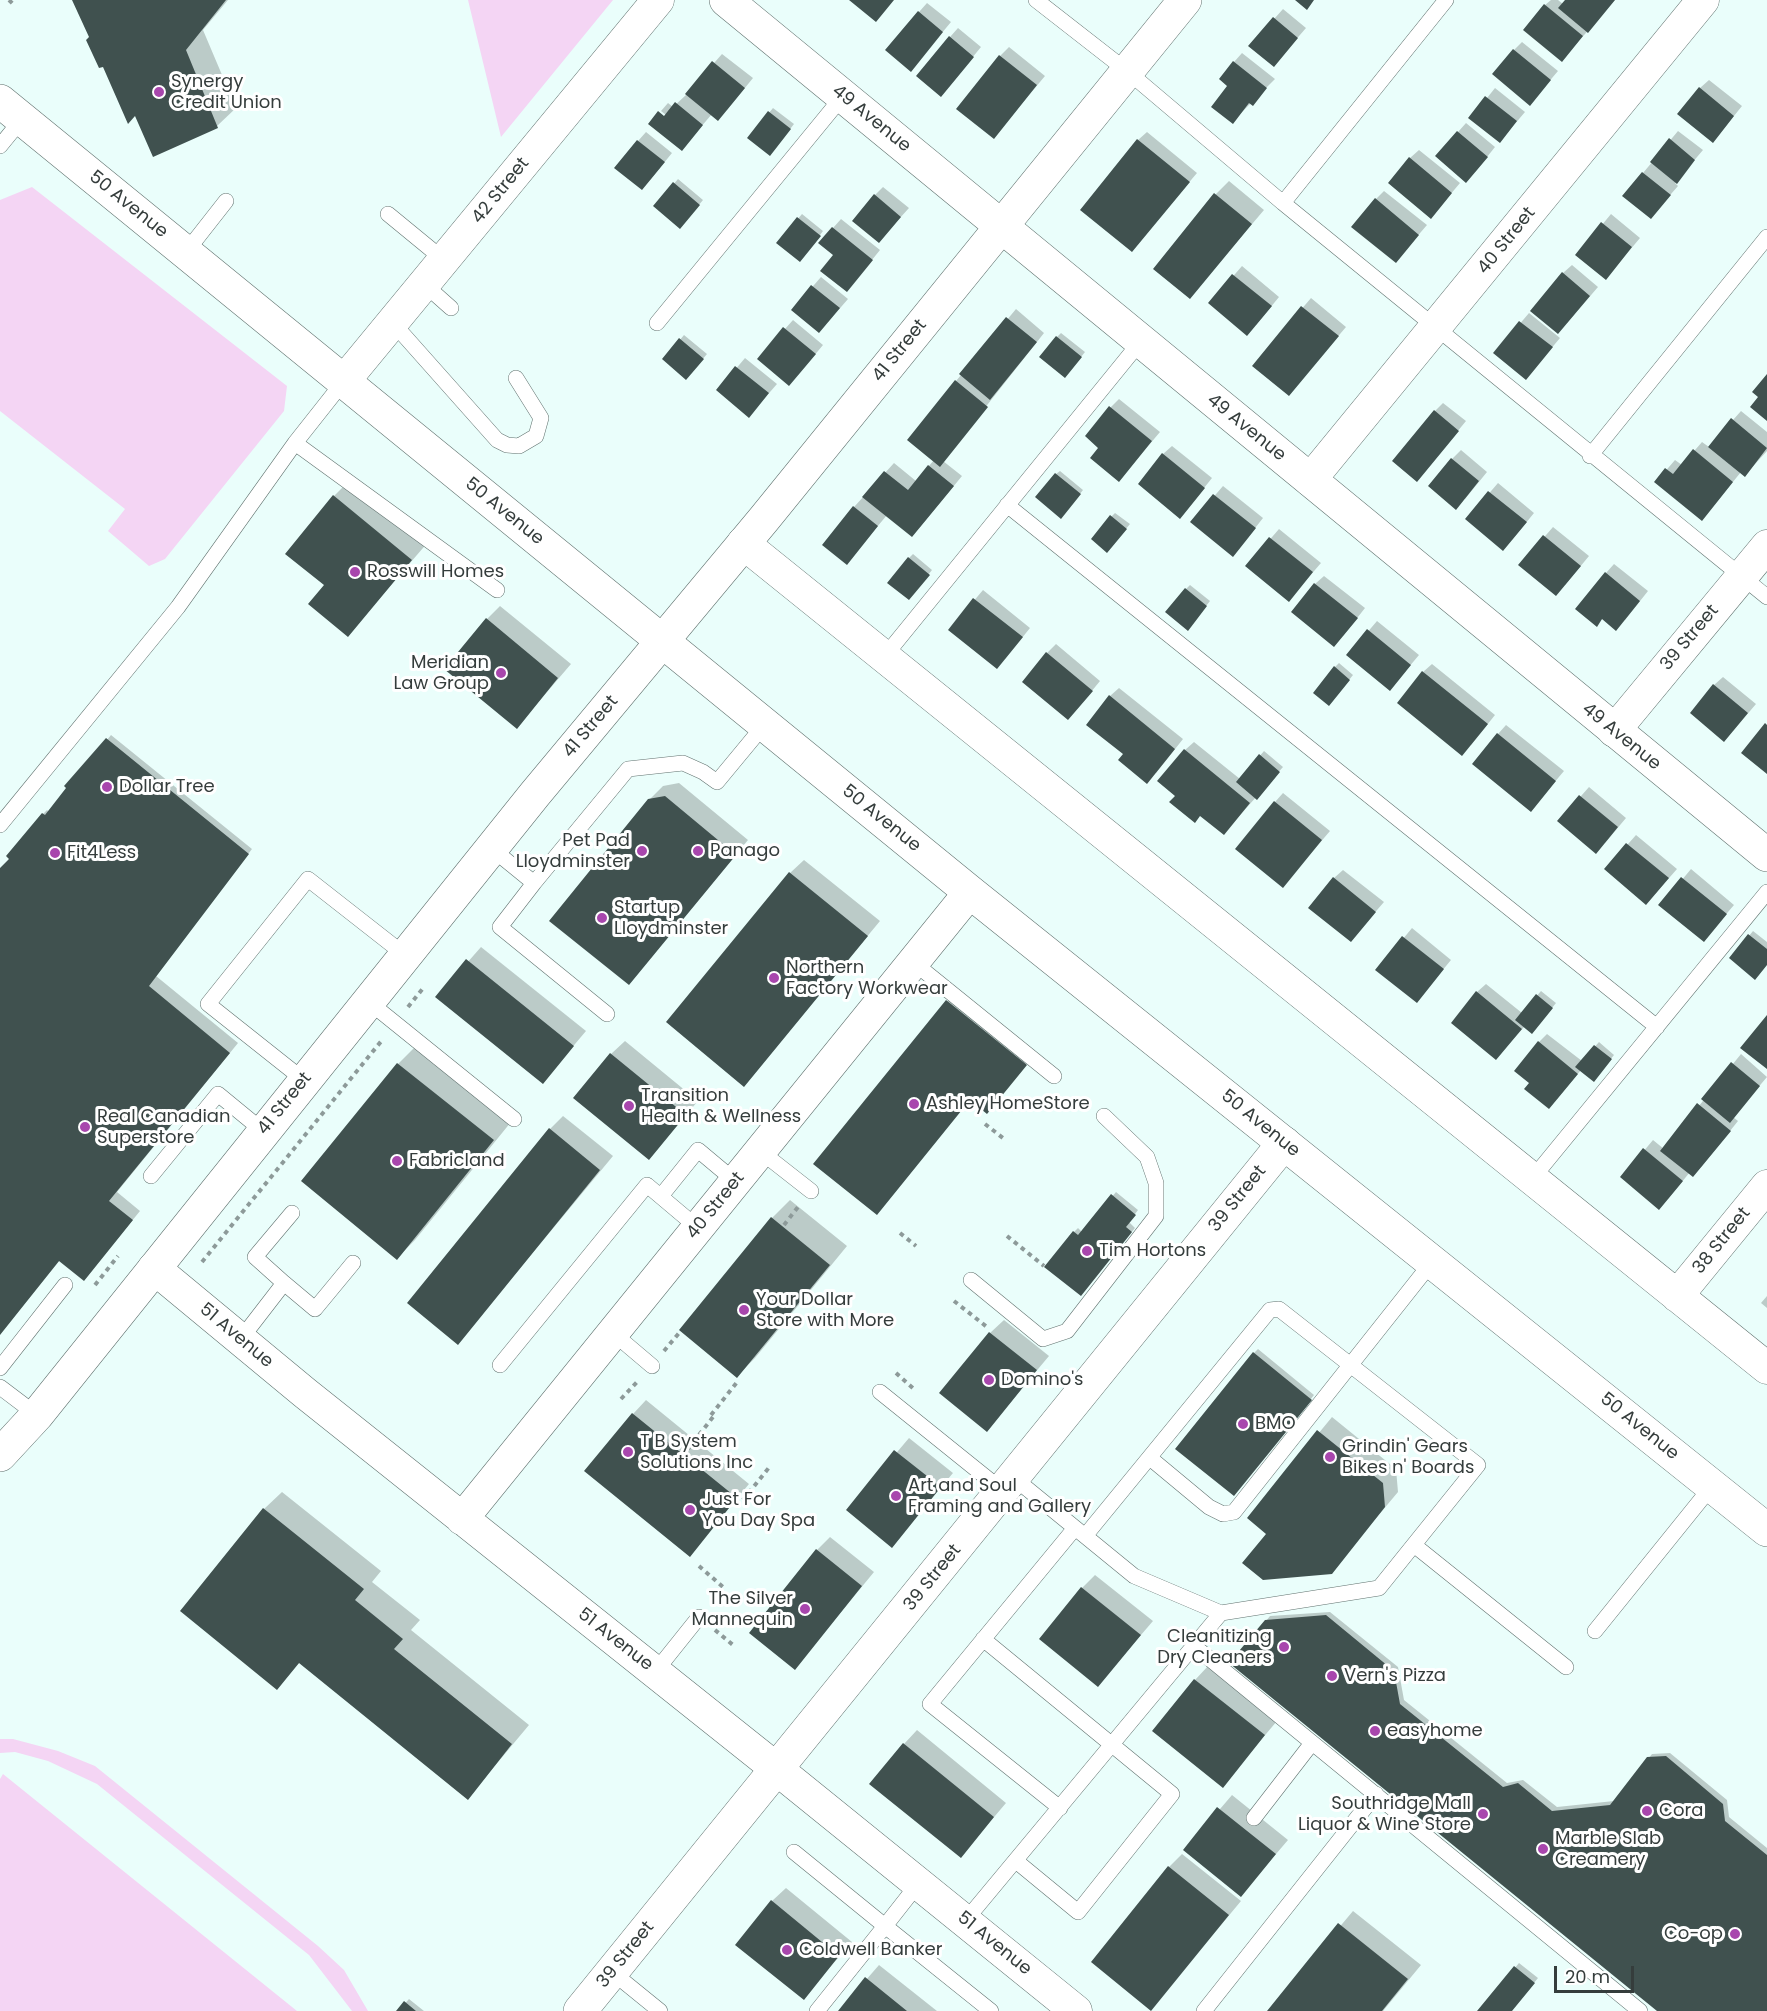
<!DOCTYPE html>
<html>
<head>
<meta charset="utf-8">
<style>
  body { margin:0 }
  #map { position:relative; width:1767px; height:2011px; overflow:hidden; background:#eafefb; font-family:Poppins,sans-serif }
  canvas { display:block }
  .scale { position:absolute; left:1554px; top:1966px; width:80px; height:27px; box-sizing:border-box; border:3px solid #353d3c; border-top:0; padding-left:8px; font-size:18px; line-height:21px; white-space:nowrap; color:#353d3c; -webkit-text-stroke:4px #fff; paint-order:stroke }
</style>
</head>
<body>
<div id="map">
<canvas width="1767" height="2011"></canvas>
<div class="scale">20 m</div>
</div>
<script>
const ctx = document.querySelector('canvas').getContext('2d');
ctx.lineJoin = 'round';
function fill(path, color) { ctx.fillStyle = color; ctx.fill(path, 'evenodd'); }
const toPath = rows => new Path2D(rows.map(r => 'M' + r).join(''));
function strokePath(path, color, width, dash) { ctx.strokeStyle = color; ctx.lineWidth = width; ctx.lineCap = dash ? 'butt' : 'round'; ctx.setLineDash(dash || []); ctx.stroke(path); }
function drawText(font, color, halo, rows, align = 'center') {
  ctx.font = font + ' Poppins,sans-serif'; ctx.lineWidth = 6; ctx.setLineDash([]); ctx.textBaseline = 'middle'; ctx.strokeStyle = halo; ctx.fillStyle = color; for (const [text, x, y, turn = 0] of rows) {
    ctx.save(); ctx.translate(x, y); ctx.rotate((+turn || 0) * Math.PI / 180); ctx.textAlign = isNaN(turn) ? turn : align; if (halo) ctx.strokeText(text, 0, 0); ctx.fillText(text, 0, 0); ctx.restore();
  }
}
fill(toPath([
  [468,0,613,0,501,137],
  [32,187,287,386,284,411,165,559,149,566,108,531,125,509,0,411,0,200],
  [0,1739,13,1739,58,1751,95,1766,318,1946,344,1970,368,2011,352,2011,309,1955,97,1784,48,1761,15,1752,0,1753],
  [3,1774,297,2011,0,2011,0,1779]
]), '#f4d5f4');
fill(toPath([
  [73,0,228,0,203,30,236,108,217,126,153,155,135,114,91,37],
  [1551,0,1558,0,1563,4,1567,0,1615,0,1570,51,1545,5],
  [927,3,951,22,911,70,919,12],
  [1283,9,1306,28,1274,65,1250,46],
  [958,28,981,47,949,86,950,37],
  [1522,42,1558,71,1530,104,1514,50],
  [1009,47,1045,76,994,137,1000,56],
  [1242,53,1275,79,1232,122,1229,85,1234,62],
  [722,54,753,78,727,110,712,114,682,149,669,122,671,119,661,111,668,103,673,107,686,95],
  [1709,80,1742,106,1721,132,1700,88],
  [1495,88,1525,112,1508,132,1471,118],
  [773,108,794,124,774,150,749,137],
  [1466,123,1495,147,1475,172,1458,132],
  [1678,131,1703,150,1675,183,1678,186,1651,217,1643,173],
  [646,132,672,153,650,180,638,141],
  [1147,132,1197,173,1132,250,1138,140],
  [1419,150,1460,183,1439,208,1410,158],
  [678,179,703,200,684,223,655,206],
  [1229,181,1264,210,1190,297,1216,194],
  [883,187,909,208,879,241,875,195],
  [1384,191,1427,225,1396,261,1376,199],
  [802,214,823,231,804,256,778,242],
  [1611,214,1640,238,1614,269,1577,255],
  [841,219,880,250,855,281,835,255,833,228],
  [1572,265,1598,287,1567,323,1563,273],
  [1242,266,1279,297,1256,325,1210,303],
  [821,277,848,299,828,322,793,309],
  [1311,298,1346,327,1289,394,1254,365],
  [1016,309,1044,333,943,461,962,476,920,527,887,515,847,563,854,507,894,463,916,481,934,460,956,381],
  [1529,313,1560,338,1534,369,1495,353],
  [793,320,823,345,798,375,759,358],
  [1061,333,1085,352,1069,372,1057,337],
  [684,335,707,354,690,374,664,359],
  [745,358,777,384,749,416,718,390],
  [1119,399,1160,432,1127,471,1100,448,1111,407],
  [1443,403,1466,421,1425,471,1435,411],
  [1741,411,1767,432,1767,451,1745,475,1741,472,1710,510,1656,482,1675,460,1682,465,1702,442,1709,447],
  [1172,446,1212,478,1188,508,1163,454],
  [1461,450,1487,472,1465,499,1452,459],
  [1060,471,1083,490,1065,513,1056,474],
  [352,478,429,541,348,635,326,585,334,496],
  [1498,483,1534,513,1512,540,1467,519],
  [1223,486,1263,518,1241,546,1192,522],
  [1115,513,1130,524,1111,547,1111,517],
  [1553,527,1589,556,1565,585,1520,565],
  [1279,529,1321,563,1289,600,1247,566],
  [913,554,932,570,913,594,909,558],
  [1614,564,1648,591,1625,620,1603,618,1596,625,1606,573],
  [1324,576,1365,608,1343,636,1315,584],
  [1190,585,1210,601,1191,625,1186,589],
  [983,590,1030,628,1005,659,950,629],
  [500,606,571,664,517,727,487,619],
  [1377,621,1419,655,1398,680,1348,655],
  [1056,644,1100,681,1077,709,1047,653],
  [1339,663,1353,675,1333,700,1335,667],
  [1432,664,1495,715,1471,745,1423,672],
  [1723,677,1756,704,1733,731,1714,685],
  [1119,688,1183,739,1156,773,1125,754,1110,696],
  [1506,725,1564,771,1531,810,1498,734],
  [111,735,252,849,156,976,238,1043,117,1192,140,1211,92,1270,60,1260,0,1334,0,871,43,814,47,810,49,812],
  [1194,742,1240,779,1264,751,1283,767,1232,824,1177,795,1185,750],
  [679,783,748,840,629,983,649,800,663,786],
  [1589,787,1626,818,1605,843,1559,821],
  [1283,793,1330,831,1283,886,1275,802],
  [1636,835,1677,869,1655,894,1606,869],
  [804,860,880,921,744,1085,790,873],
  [1691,869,1734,905,1704,940,1661,905],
  [1343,870,1384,902,1351,940,1334,878],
  [1412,928,1451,960,1417,1001,1378,969],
  [1753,931,1767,942,1767,964,1731,958],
  [481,947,586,1031,543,1082,437,997],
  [1486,984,1522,1013,1541,991,1556,1003,1536,1028,1525,1026,1496,1058,1477,992],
  [951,997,1030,1060,991,1108,970,1099,815,1163],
  [1547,1034,1582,1061,1599,1042,1614,1055,1597,1076,1581,1070,1557,1099,1531,1083,1539,1042],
  [625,1041,698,1101,649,1158,611,1054],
  [416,1046,511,1122,415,1240,397,1258,398,1064],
  [1741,1054,1767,1077,1733,1117,1738,1121,1702,1166,1693,1175,1690,1172,1668,1199,1622,1177,1653,1140,1664,1149],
  [563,1116,613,1156,458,1343,550,1129],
  [1116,1192,1138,1210,1129,1222,1135,1228,1085,1290,1074,1232,1078,1228,1082,1232],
  [790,1200,847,1246,755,1358,737,1376,772,1218],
  [1767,1296,1767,1308,1761,1303],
  [1004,1320,1049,1356,987,1430,990,1333],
  [1258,1349,1314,1395,1238,1490,1254,1353],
  [646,1400,749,1484,690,1555,633,1414],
  [1332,1417,1396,1469,1398,1492,1331,1572,1268,1534,1249,1518],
  [909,1438,953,1473,892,1546,848,1510],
  [282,1492,381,1571,372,1582,420,1620,411,1630,529,1725,468,1798,300,1662,277,1688,264,1509],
  [830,1537,874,1572,795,1668,817,1550],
  [1095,1575,1153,1621,1098,1685,1082,1588],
  [1330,1612,1398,1667,1404,1700,1507,1783,1523,1780,1557,1807,1614,1801,1652,1754,1670,1753,1727,1800,1729,1817,1767,1848,1767,2011,1660,2011,1266,1621,1270,1616],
  [1208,1666,1277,1721,1223,1785,1195,1680],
  [917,1730,1006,1803,961,1856,904,1744],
  [1232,1795,1288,1840,1241,1895,1185,1850],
  [1182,1854,1241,1901,1151,2009,1169,1867],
  [786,1888,852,1942,803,1998,772,1901],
  [1353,1911,1421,1965,1383,2011,1269,2011],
  [1519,1963,1538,1978,1511,2011,1479,2011],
  [879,1965,937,2011,839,2011],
  [409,1999,424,2011,398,2011]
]), '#0003');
fill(toPath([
  [72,0,226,0,186,50,218,128,153,157,135,116,128,124,103,67,99,68,86,40,89,37],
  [849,0,894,0,876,22],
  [1295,0,1314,0,1307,10],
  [1565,0,1615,0,1588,33,1558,8],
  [1544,4,1583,36,1562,62,1523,30],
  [918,11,943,32,911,72,885,50],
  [1273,17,1298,38,1274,67,1248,46],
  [949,36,974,57,941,97,916,76],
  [1513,49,1551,80,1530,106,1492,74],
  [999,55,1037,85,994,139,956,109],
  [712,61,745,88,718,121,685,94],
  [1233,61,1267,88,1253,106,1249,103,1233,124,1211,107,1227,86,1219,79],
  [1699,87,1734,116,1713,143,1677,114],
  [1485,96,1517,121,1500,143,1468,118],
  [675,102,703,125,682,151,648,124,658,111,664,116],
  [768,111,791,129,770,156,747,138],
  [1457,131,1488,157,1466,183,1435,156],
  [1669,138,1695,160,1677,184,1650,162],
  [1137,139,1190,182,1132,252,1080,210],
  [637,140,665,162,642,190,614,168],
  [1409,157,1452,193,1431,219,1388,183],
  [1642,172,1671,195,1651,219,1622,196],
  [673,182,700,205,680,229,653,206],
  [1214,193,1252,224,1190,299,1153,269],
  [874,194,901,217,879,243,852,221],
  [1375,198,1419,235,1396,263,1351,227],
  [797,217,821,236,800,262,776,243],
  [1601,222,1632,247,1606,280,1575,255],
  [832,227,873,260,847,292,820,271,833,255,818,243],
  [1562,272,1590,296,1558,334,1530,311],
  [1232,274,1272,306,1247,336,1208,303],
  [811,285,840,308,819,333,791,310],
  [1301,306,1339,336,1289,396,1252,366],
  [1006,317,1037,342,990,400,959,374],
  [1519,321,1553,347,1526,380,1493,353],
  [783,327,816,354,789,386,757,359],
  [1056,336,1082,357,1065,378,1039,357],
  [679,338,704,359,686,380,662,359],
  [735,366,769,393,749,418,716,390],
  [1767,374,1767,421,1750,407,1758,397,1752,392],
  [955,380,988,407,940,467,907,440],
  [1109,406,1152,441,1119,482,1090,458,1098,448,1085,436],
  [1434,410,1459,431,1417,482,1392,461],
  [1731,418,1767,448,1745,477,1708,447],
  [1693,449,1733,482,1702,521,1654,482,1665,468,1673,474],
  [1162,453,1205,488,1180,519,1138,484],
  [1451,458,1479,481,1456,510,1428,486],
  [928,465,954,486,912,537,862,497,884,471,908,490],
  [1055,473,1081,494,1061,519,1035,497],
  [1488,491,1527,522,1503,551,1465,519],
  [1213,494,1256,528,1233,557,1190,522],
  [333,495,412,560,348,637,308,604,324,585,285,554],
  [853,506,878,526,847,565,822,545],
  [1110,515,1127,529,1107,553,1091,539],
  [1543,535,1581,566,1556,596,1518,565],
  [1269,537,1313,572,1289,602,1245,566],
  [908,557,930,575,909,600,887,583],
  [1605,572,1640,601,1616,631,1602,619,1597,627,1575,609],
  [1314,583,1358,618,1334,647,1291,612],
  [1185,588,1207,606,1188,631,1165,612],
  [973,598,1023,637,997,669,948,630],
  [486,618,558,678,517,729,444,669],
  [1367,629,1411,665,1390,691,1346,655],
  [1046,652,1093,691,1068,720,1022,682],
  [1334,666,1350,680,1329,706,1313,693],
  [1422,671,1488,724,1462,756,1397,703],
  [1713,684,1748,713,1724,742,1690,713],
  [1109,695,1175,749,1147,784,1118,760,1123,754,1086,725],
  [1765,723,1767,725,1767,774,1741,753],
  [1497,733,1556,781,1531,812,1472,764],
  [106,738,249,854,149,986,230,1053,109,1201,133,1220,84,1281,59,1261,0,1335,0,868,9,859,6,856,42,813,45,815,66,788,64,786],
  [1184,749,1250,803,1224,835,1200,816,1195,823,1169,802,1175,796,1157,781],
  [1259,754,1280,772,1257,800,1236,782],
  [1579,795,1618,827,1596,854,1557,821],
  [665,796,736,855,629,985,549,921,648,799],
  [1274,801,1322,840,1283,888,1235,849],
  [1626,843,1669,878,1646,905,1604,869],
  [789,872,868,936,744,1087,666,1022],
  [1333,877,1376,912,1351,942,1308,908],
  [1681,877,1727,914,1704,942,1658,905],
  [1748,934,1767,949,1767,965,1755,980,1729,958],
  [1402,936,1444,969,1417,1003,1375,970],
  [466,959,574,1046,543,1084,435,997],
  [1476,991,1522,1029,1496,1060,1451,1023],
  [1536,994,1553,1008,1532,1034,1515,1020],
  [946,1000,1027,1065,987,1114,970,1100,877,1215,813,1164],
  [1767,1015,1767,1069,1740,1048],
  [1538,1041,1578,1074,1549,1109,1524,1089,1529,1083,1514,1071],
  [1594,1045,1612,1059,1594,1082,1575,1067],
  [610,1053,686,1115,649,1160,573,1098],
  [1731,1062,1760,1086,1730,1123,1701,1099],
  [397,1063,494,1140,397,1260,301,1181],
  [1697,1103,1731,1131,1693,1177,1660,1151],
  [549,1128,600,1170,458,1345,407,1303],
  [1643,1148,1683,1181,1659,1210,1620,1177],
  [1111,1194,1136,1215,1126,1227,1132,1232,1081,1296,1044,1267,1073,1231,1078,1235],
  [771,1217,830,1265,737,1378,679,1330],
  [989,1332,1037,1370,987,1432,939,1393],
  [1253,1352,1312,1400,1234,1496,1175,1449],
  [632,1413,737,1498,690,1557,584,1471],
  [1317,1430,1383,1483,1385,1507,1332,1574,1263,1580,1242,1563,1266,1534,1247,1518],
  [894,1450,941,1487,892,1548,846,1510],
  [263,1508,364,1589,355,1600,403,1639,394,1649,512,1744,468,1800,299,1663,277,1690,180,1611],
  [816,1549,862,1586,795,1670,749,1633],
  [1081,1587,1141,1635,1098,1687,1039,1639],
  [1326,1615,1394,1671,1400,1704,1503,1787,1518,1783,1552,1811,1610,1805,1647,1757,1666,1756,1723,1804,1725,1821,1767,1855,1767,2011,1657,2011,1229,1663,1265,1620],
  [1194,1679,1265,1735,1223,1788,1152,1731],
  [903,1743,994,1817,961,1858,869,1784],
  [1217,1807,1276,1854,1241,1897,1183,1850],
  [1168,1866,1229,1915,1151,2011,1091,1962],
  [771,1900,839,1956,804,2000,735,1945],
  [1338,1923,1408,1979,1382,2011,1267,2011],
  [1514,1966,1535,1983,1512,2011,1477,2011],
  [865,1977,907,2011,838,2011],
  [404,2001,416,2011,396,2011]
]), '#40514f');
const lane = toPath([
  [1036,0,1127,71,1283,203,1446,0],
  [0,146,22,119],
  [1283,203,1767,597],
  [388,214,444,260],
  [186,252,226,201],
  [424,284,451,308],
  [393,323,497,440,507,445,519,446,536,436,541,418,516,378],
  [657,323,843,96],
  [295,443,497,590],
  [1590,456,1767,237],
  [1007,505,1657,1027],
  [884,657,1141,341],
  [0,825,178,607,295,443,344,381],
  [491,848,534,883,628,769,683,763,703,772,717,782,765,724],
  [534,883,500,927,607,1014],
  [913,962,1054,1076],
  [369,1002,514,1119],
  [305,1081,208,1004,308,879,405,955],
  [760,1151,811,1191],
  [151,1176,218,1094,263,1131],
  [1532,1179,1767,892],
  [661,1196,698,1150,735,1181],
  [971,1280,1043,1339,1067,1331,1156,1216,1156,1183,1147,1157,1104,1116],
  [284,1283,255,1257,292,1213],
  [613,1333,652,1366],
  [240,1340,284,1283,315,1309,353,1263],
  [500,1365,647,1185,698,1228],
  [0,1368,65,1285],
  [0,1387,37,1415],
  [880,1392,1003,1491],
  [1150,1458,1209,1507,1223,1514,1234,1512,1432,1262],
  [1014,1478,1134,1576,1221,1613,1379,1588,1478,1465,1279,1309,1270,1310,1085,1536],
  [1414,1545,1566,1667],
  [1595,1631,1712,1486],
  [983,1639,1172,1794,1078,1912,1016,1861],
  [1194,1646,1640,2011],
  [655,1672,699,1617],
  [1060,1808,930,1704,1075,1528],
  [1254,1818,1312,1743],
  [794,1852,885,1926,817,2011],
  [918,1884,885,1926,991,2011],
  [965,1921,1221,1613],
  [612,1972,660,2011],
  [1204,2011,1376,1794]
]);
const street = toPath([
  [344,381,658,0],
  [1310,480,1703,0],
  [743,543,1767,1368],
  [1614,731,1767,546],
  [154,1268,305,1393,778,1770,1076,2011],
  [1677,1296,1767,1186],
  [462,1519,970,892]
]);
const secondary = toPath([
  [726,0,1767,855],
  [0,1455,37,1415,535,794,764,519,1185,0],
  [580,2011,1284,1143]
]);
const primary = toPath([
  [0,101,970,892,1767,1530]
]);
strokePath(lane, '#61726f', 16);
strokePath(street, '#61726f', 33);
strokePath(secondary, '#61726f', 34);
strokePath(primary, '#61726f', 34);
strokePath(toPath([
  [9,0,14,5],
  [408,1007,424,987],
  [985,1124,1003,1138],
  [784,1225,798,1207],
  [900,1233,916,1246],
  [1007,1236,1044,1266],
  [202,1262,383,1039],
  [95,1285,118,1256],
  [954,1301,987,1327],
  [664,1351,679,1333],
  [896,1373,915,1390],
  [621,1399,638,1381],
  [711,1415,738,1381],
  [688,1449,713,1417],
  [743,1500,771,1465],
  [699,1566,723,1587],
  [715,1630,733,1645]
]), '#8d9a99', 4, [4.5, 4.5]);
strokePath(lane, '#fff', 15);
strokePath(street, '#fff', 32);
strokePath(secondary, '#fff', 33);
strokePath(primary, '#fff', 33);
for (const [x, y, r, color] of [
  [159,92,6,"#a846ad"],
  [355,572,6,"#a846ad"],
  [501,673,6,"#a846ad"],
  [107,787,6,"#a846ad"],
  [642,851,6,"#a846ad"],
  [698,851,6,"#a846ad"],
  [55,853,6,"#a846ad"],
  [602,918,6,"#a846ad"],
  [774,978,6,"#a846ad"],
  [914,1104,6,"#a846ad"],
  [629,1106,6,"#a846ad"],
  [85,1127,6,"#a846ad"],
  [397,1161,6,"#a846ad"],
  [1087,1251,6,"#a846ad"],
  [744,1310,6,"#a846ad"],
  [989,1380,6,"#a846ad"],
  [1243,1424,6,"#a846ad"],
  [628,1452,6,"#a846ad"],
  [1330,1457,6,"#a846ad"],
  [896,1496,6,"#a846ad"],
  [690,1510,6,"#a846ad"],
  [805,1609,6,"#a846ad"],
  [1284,1647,6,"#a846ad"],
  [1332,1676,6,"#a846ad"],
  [1375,1731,6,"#a846ad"],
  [1647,1811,6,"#a846ad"],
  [1483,1814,6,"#a846ad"],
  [1543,1849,6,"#a846ad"],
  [1735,1934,6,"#a846ad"],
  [787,1950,6,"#a846ad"]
]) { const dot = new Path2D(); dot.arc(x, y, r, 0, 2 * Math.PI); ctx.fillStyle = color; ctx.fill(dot); strokePath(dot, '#fff', 2); }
drawText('18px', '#353d3c', '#fff', [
  ["Synergy",171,82],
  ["Credit Union",171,103],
  ["Rosswill Homes",367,572],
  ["Meridian",489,663,"right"],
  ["Law Group",489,684,"right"],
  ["Dollar Tree",119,787],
  ["Pet Pad",630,841,"right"],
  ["Lloydminster",630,862,"right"],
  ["Panago",710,851],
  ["Fit4Less",67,853],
  ["Startup",614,908],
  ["Lloydminster",614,929],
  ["Northern",786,968],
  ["Factory Workwear",786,989],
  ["Transition",641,1096],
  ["Health & Wellness",641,1117],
  ["Ashley HomeStore",926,1104],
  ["Real Canadian",97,1117],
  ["Superstore",97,1138],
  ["Fabricland",409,1161],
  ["Tim Hortons",1099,1251],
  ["Your Dollar",756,1300],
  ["Store with More",756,1321],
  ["Domino's",1001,1380],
  ["BMO",1255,1424],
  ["T B System",640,1442],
  ["Solutions Inc",640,1463],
  ["Grindin' Gears",1342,1447],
  ["Bikes n' Boards",1342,1468],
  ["Art and Soul",908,1486],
  ["Framing and Gallery",908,1507],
  ["Just For",702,1500],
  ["You Day Spa",702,1521],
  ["The Silver",793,1599,"right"],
  ["Mannequin",793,1620,"right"],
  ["Cleanitizing",1272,1637,"right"],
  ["Dry Cleaners",1272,1658,"right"],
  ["Vern's Pizza",1344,1676],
  ["easyhome",1387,1731],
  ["Southridge Mall",1471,1804,"right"],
  ["Liquor & Wine Store",1471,1825,"right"],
  ["Cora",1659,1811],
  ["Marble Slab",1555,1839],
  ["Creamery",1555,1860],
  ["Co-op",1723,1934,"right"],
  ["Coldwell Banker",799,1950]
], 'left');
drawText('18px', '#353d3c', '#fff', [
  ["49 Avenue",871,119,39],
  ["42 Street",501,191,-51],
  ["50 Avenue",128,205,39],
  ["40 Street",1507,241,-51],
  ["41 Street",900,351,-51],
  ["49 Avenue",1246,428,39],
  ["50 Avenue",504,512,39],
  ["39 Street",1690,638,-50],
  ["41 Street",591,727,-50],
  ["49 Avenue",1621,737,39],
  ["50 Avenue",881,819,39],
  ["41 Street",285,1104,-51],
  ["50 Avenue",1260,1124,39],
  ["39 Street",1238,1199,-51],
  ["40 Street",716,1206,-51],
  ["38 Street",1722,1241,-51],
  ["51 Avenue",236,1336,40],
  ["50 Avenue",1639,1427,39],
  ["39 Street",933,1578,-51],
  ["51 Avenue",615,1640,38],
  ["51 Avenue",994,1944,39],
  ["39 Street",626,1955,-51]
]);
</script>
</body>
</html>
